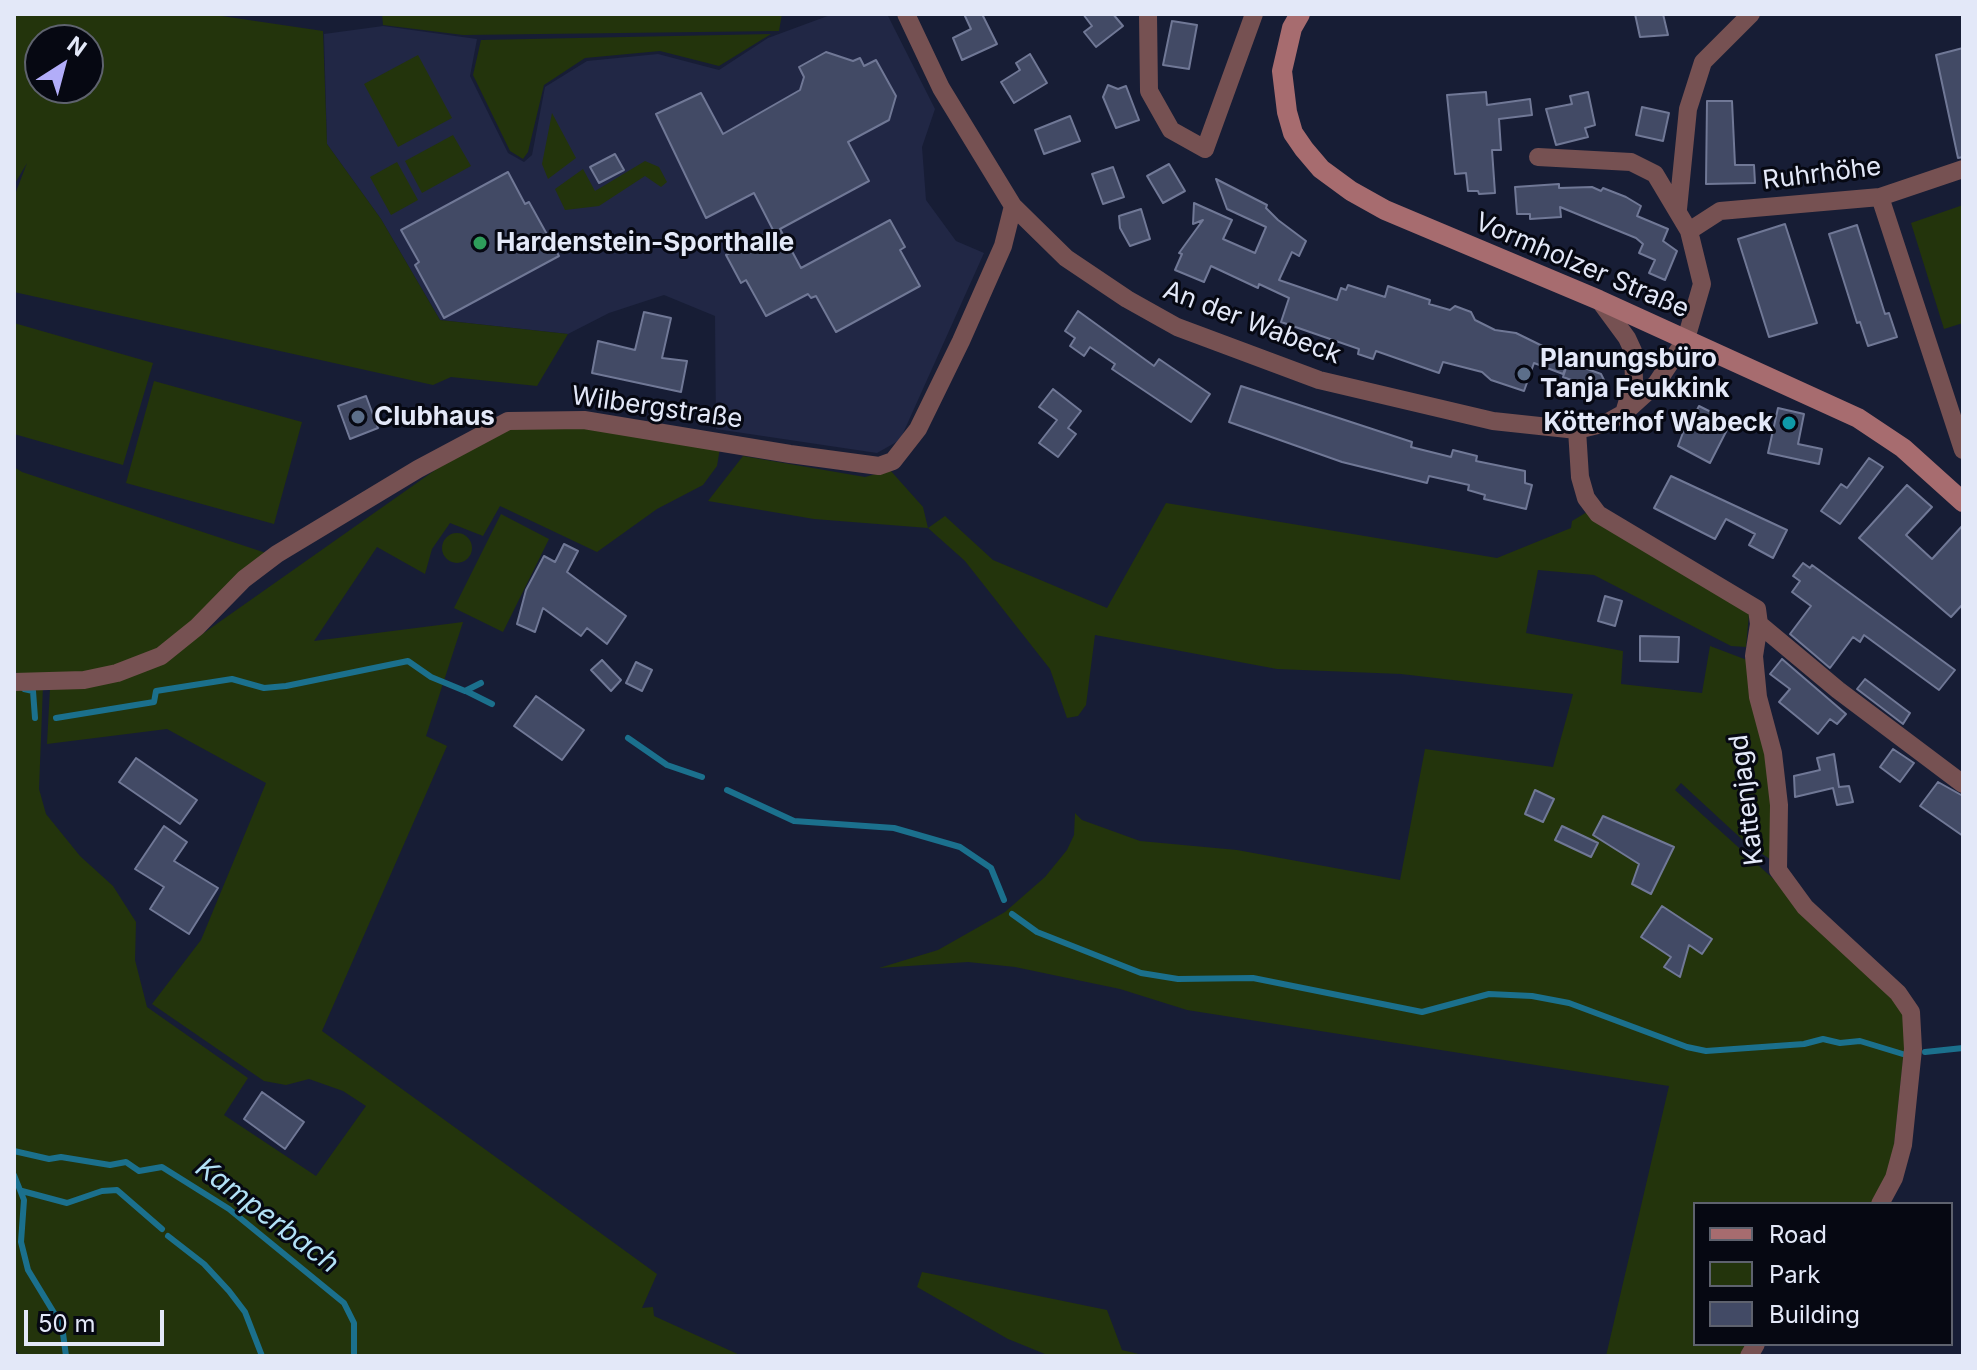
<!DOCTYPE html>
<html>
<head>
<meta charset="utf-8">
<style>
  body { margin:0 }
  #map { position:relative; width:1977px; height:1370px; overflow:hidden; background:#171d35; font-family:Inter,sans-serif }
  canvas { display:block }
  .frame { position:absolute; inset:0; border:16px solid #e3e8f8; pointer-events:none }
  .legend { position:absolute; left:1693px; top:1202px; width:260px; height:144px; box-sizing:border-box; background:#060812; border:2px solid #5e626e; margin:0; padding:10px 14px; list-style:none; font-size:24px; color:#e3e8f8 }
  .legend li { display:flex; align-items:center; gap:16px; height:40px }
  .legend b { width:40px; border:2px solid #5e626e }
  .north { position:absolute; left:24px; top:24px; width:80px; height:80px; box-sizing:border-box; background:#060812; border:2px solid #5e626e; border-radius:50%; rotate:36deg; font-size:22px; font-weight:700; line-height:32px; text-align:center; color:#e3e8f8 }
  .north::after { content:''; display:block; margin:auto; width:28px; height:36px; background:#b2adf9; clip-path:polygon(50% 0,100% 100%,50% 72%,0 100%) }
  .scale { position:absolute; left:24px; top:1310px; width:140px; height:36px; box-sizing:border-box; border:4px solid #e3e8f8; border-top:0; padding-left:10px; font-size:24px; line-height:28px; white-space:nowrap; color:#e3e8f8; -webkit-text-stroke:6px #060812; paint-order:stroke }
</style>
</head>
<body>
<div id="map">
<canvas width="1977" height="1370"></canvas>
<div class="frame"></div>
<ul class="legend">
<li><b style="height:10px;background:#a76c6f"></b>Road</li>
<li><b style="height:22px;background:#23340c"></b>Park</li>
<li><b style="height:22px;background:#424a65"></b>Building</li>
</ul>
<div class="north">N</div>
<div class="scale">50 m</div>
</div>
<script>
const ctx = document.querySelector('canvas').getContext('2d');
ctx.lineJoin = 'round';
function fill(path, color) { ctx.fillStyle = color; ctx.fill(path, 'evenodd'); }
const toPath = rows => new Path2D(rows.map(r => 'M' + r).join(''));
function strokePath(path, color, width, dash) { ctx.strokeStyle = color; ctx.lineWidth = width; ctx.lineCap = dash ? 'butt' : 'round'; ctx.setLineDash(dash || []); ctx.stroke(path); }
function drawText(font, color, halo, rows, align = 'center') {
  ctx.font = font + ' Inter,sans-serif'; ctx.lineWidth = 6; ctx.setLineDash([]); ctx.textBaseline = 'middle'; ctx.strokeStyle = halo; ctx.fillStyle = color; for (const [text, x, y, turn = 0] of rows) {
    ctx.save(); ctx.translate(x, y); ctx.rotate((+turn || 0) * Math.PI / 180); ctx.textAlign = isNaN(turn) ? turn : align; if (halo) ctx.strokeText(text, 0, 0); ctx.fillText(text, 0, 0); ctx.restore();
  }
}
fill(toPath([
  [833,14,887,14,935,109,922,147,926,200,956,241,984,253,900,440,877,453,716,429,715,316,664,295,609,313,568,334,440,320,381,219,327,144,324,34,383,26,477,39,470,76,508,153,524,162,532,155,545,87,587,61,658,54,719,70,768,38]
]), '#212745');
fill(toPath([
  [15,14,208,14,323,31,327,144,381,219,440,320,568,334,537,386,451,377,433,385,14,292,14,197,27,163,14,185],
  [40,40,88,40,88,88,40,88],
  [382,14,782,14,779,31,463,35,383,25],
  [771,34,719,66,660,51,585,58,544,85,528,152,523,159,510,151,473,75,481,40],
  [418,55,452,118,398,147,364,84],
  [552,113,576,158,548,179,542,164],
  [453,135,471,166,422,193,405,161],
  [645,161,659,167,667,182,661,187,645,176,599,206,565,210,555,189,583,169,595,191],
  [397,162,418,200,391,215,370,177],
  [1963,205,1963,323,1944,329,1911,223],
  [14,323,153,363,123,465,14,434],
  [154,381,302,422,274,524,126,483],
  [577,425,720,448,717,466,703,485,657,509,597,552,500,506,483,536,450,523,432,549,425,574,377,547,314,641,463,622,426,736,447,746,322,1031,657,1274,642,1308,653,1307,654,1316,742,1356,20,1356,14,1348,14,685,43,686,39,789,46,814,80,856,113,886,136,922,135,960,147,1007,248,1078,224,1115,316,1176,366,1106,343,1091,309,1079,286,1085,264,1081,152,1004,201,940,266,783,167,729,47,744,50,688,164,661,465,449,510,426],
  [743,456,865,477,890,470,923,507,928,528,945,516,993,560,1107,608,1166,503,1497,558,1571,528,1572,521,1587,512,1749,614,1746,647,1731,646,1594,575,1538,570,1526,633,1623,651,1621,684,1702,693,1710,646,1747,660,1768,755,1773,861,1747,844,1681,783,1675,790,1789,893,1908,1012,1891,1174,1873,1204,1695,1204,1695,1344,1751,1344,1745,1356,1606,1356,1669,1086,1187,1010,1120,989,1015,967,968,962,879,968,938,950,1005,912,1045,877,1067,850,1074,835,1075,813,1082,820,1140,841,1237,850,1400,880,1425,749,1553,767,1573,694,1401,674,1277,669,1095,635,1086,705,1078,716,1067,718,1050,669,965,561,928,528,814,519,708,501],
  [14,467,22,472,269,554,159,652,117,668,21,681,14,668],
  [501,514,549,539,503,632,454,608],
  '442 548a15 15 0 1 1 30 0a15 15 0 1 1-30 0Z',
  [922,1272,1107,1310,1122,1350,1147,1356,1050,1356,1008,1339,917,1287]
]), '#23340c');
strokePath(toPath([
  [24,689,33,691,35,718],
  [466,691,492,704],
  [56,718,154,702,156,691,232,679,264,688,286,686,408,661,431,677,465,691,481,683],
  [628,738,667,765,702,777],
  [727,790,794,821,894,828,960,847,991,868,1004,900],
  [1012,914,1037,932,1141,973,1178,979,1253,978,1422,1012,1489,994,1532,996,1569,1003,1687,1047,1706,1051,1804,1044,1823,1039,1840,1043,1860,1041,1906,1055],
  [1925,1052,1963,1048],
  [14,1151,49,1159,61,1157,110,1165,126,1162,139,1171,162,1167,229,1209,344,1303,354,1323,354,1356],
  [14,1175,24,1200,21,1242,28,1270,62,1326,66,1356],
  [22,1191,67,1203,102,1191,117,1190,162,1229],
  [168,1236,204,1264,229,1291,245,1312,262,1356]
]), '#1b708d', 6);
const building = toPath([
  [964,14,982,14,997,44,962,60,953,38,971,29,964,14],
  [1083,14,1113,14,1123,26,1096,47,1084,32,1092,26,1083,14],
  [1635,14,1663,14,1668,35,1640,37,1635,14],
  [1172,21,1197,25,1189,69,1163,65,1172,21],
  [1963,48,1963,157,1958,158,1936,55,1963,48],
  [826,52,853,61,860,58,864,66,876,60,896,96,889,120,848,142,869,181,780,229,801,268,890,220,905,247,900,250,920,286,836,332,816,296,811,298,808,294,766,316,746,280,741,283,726,255,773,230,754,193,706,218,656,114,701,93,723,134,800,90,804,77,799,67,826,52],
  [1030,54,1047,83,1014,103,1001,82,1020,70,1016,63,1030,54],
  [1108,85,1118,89,1126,86,1139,120,1116,128,1103,97,1108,85],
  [1486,92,1487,105,1530,99,1532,115,1499,119,1501,150,1492,150,1495,193,1479,194,1478,191,1468,191,1466,173,1455,174,1447,95,1486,92],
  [1588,92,1595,125,1585,128,1588,137,1556,145,1546,109,1572,104,1570,96,1588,92],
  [1707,101,1732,101,1735,165,1754,165,1755,183,1706,184,1707,101],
  [1642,107,1669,113,1663,141,1636,135,1642,107],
  [1070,116,1080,141,1044,154,1035,130,1070,116],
  [615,154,624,170,599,183,590,167,615,154],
  [1169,164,1185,191,1163,203,1147,176,1169,164],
  [1113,167,1124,197,1103,204,1092,174,1113,167],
  [508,172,525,204,529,202,559,256,444,318,415,265,419,262,401,230,508,172],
  [1216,179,1267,205,1266,208,1278,220,1306,241,1299,256,1292,252,1279,280,1337,300,1341,288,1346,290,1348,285,1385,297,1388,286,1430,300,1429,304,1450,310,1455,306,1471,312,1475,320,1495,330,1516,333,1569,359,1563,374,1534,363,1524,391,1491,380,1482,372,1443,362,1439,373,1376,351,1373,359,1358,354,1359,349,1281,322,1289,298,1259,284,1258,288,1211,266,1204,282,1175,270,1182,254,1179,253,1203,220,1193,224,1194,203,1232,220,1223,239,1255,253,1266,227,1227,209,1216,179],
  [1559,184,1559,188,1592,187,1601,191,1603,188,1626,197,1641,206,1637,216,1668,229,1663,241,1677,251,1665,280,1649,273,1655,260,1639,253,1643,244,1636,238,1560,207,1561,217,1530,219,1530,214,1517,214,1515,187,1559,184],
  [1141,209,1150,239,1130,246,1120,228,1119,216,1141,209],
  [1785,224,1817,323,1769,337,1738,239,1785,224],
  [1857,225,1885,314,1889,313,1897,337,1868,346,1860,322,1857,323,1829,234,1857,225],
  [1078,311,1154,366,1159,359,1210,394,1191,422,1112,369,1115,364,1090,347,1084,356,1070,346,1075,338,1065,331,1078,311],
  [644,312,671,318,662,358,687,361,681,392,592,373,598,341,635,350,644,312],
  [1568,362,1601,374,1605,382,1590,392,1585,385,1563,377,1568,362],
  [1241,386,1412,442,1411,447,1451,457,1453,450,1477,456,1476,461,1525,471,1525,483,1532,485,1526,509,1484,499,1485,495,1468,490,1469,485,1429,476,1427,483,1342,462,1229,422,1241,386],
  [1053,389,1081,411,1068,428,1076,434,1058,457,1039,443,1057,420,1039,407,1053,389],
  [366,396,378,428,350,439,338,406,366,396],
  [1699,406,1731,422,1710,463,1678,446,1690,414,1694,416,1699,406],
  [1778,408,1804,414,1798,444,1822,449,1819,464,1768,453,1778,408],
  [1869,458,1883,467,1840,524,1821,511,1841,484,1847,488,1869,458],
  [1671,476,1787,530,1773,558,1749,545,1755,534,1726,519,1715,539,1654,508,1671,476],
  [1907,485,1932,507,1906,535,1932,559,1963,525,1963,604,1951,617,1859,538,1907,485],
  [564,544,578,551,567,572,626,616,607,644,587,628,581,636,543,608,535,632,517,624,526,590,544,556,555,562,564,544],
  [1803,563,1810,568,1812,565,1955,670,1939,690,1864,635,1860,642,1853,637,1830,668,1790,634,1811,606,1792,592,1800,581,1793,576,1803,563],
  [1605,596,1622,601,1615,626,1598,621,1605,596],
  [1640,636,1679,637,1678,662,1640,661,1640,636],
  [1782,659,1846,714,1837,724,1830,719,1818,734,1779,702,1790,689,1770,674,1782,659],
  [602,660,621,680,611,691,591,670,602,660],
  [636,662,652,670,642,691,626,683,636,662],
  [1865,679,1910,713,1903,724,1857,689,1865,679],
  [536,696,584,730,562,760,514,726,536,696],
  [1893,749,1914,763,1900,782,1880,767,1893,749],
  [1834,754,1839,787,1849,786,1853,802,1837,805,1833,788,1795,797,1794,776,1820,770,1817,758,1834,754],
  [136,758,197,800,180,824,119,782,136,758],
  [1938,782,1963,796,1963,836,1920,806,1938,782],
  [1535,790,1554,799,1543,822,1525,814,1535,790],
  [1603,816,1674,847,1651,894,1632,884,1639,864,1593,835,1603,816],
  [164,826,187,842,174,861,218,888,189,934,150,909,164,887,135,869,164,826],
  [1562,826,1598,843,1591,857,1555,840,1562,826],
  [1662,906,1712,939,1702,954,1689,945,1680,977,1664,967,1671,957,1641,937,1662,906],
  [262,1092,304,1122,285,1149,244,1119,262,1092]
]);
fill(building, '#424a65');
strokePath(building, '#707896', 2);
strokePath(toPath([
  [906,14,941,88,1013,206,1066,258,1127,299,1177,327,1319,380,1493,421,1577,430,1606,423,1624,413,1656,384,1686,339,1702,284,1689,231,1655,174,1631,162,1538,157],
  [1148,14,1149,91,1171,130,1205,149,1254,14],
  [1880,197,1963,450],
  [1678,209,1688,109,1703,62,1751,14],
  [1689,231,1720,211,1880,197,1963,169],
  [1599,300,1627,338,1633,351,1634,380,1624,413],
  [1577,430,1580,477,1586,498,1598,514,1757,609,1759,624,1754,656,1758,697,1773,753,1779,805,1778,870,1805,907,1898,993,1911,1012,1913,1049,1903,1145,1894,1178,1880,1204],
  [1759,624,1838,690,1963,784],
  [14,682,84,680,117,673,161,656,197,627,244,579,277,554,418,469,508,421,584,420,790,454,879,466,893,461,918,429,961,341,1003,246,1013,206],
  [1749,1356,1756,1344]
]), '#765152', 18);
strokePath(toPath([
  [1300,14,1292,28,1282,71,1287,112,1293,133,1304,149,1321,169,1351,191,1385,210,1599,300,1858,418,1903,448,1963,502]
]), '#a76c6f', 20);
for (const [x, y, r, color] of [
  [480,243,8,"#2e9e5b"],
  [1524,374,8,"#5c6f8a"],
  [358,417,8,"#5c6f8a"],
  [1789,423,8,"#0f9aa8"]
]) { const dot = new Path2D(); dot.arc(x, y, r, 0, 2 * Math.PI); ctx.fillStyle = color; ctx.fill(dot); strokePath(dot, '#060812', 3); }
drawText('26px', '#e3e8f8', '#060812', [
  ["Ruhrhöhe",1822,174,-7],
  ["Vormholzer Straße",1582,266,23],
  ["An der Wabeck",1252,323,21],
  ["Wilbergstraße",657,408,8],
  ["Kattenjagd",1747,800,-97]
]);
drawText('bold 26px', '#e3e8f8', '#060812', [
  ["Hardenstein-Sporthalle",496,243],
  ["Planungsbüro",1540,359],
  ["Tanja Feukkink",1540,389],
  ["Clubhaus",374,417],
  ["Kötterhof Wabeck",1773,423,"right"]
], 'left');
drawText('italic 28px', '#b2e1f6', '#060812', [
  ["Kamperbach",267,1216,37]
]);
</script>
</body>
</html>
